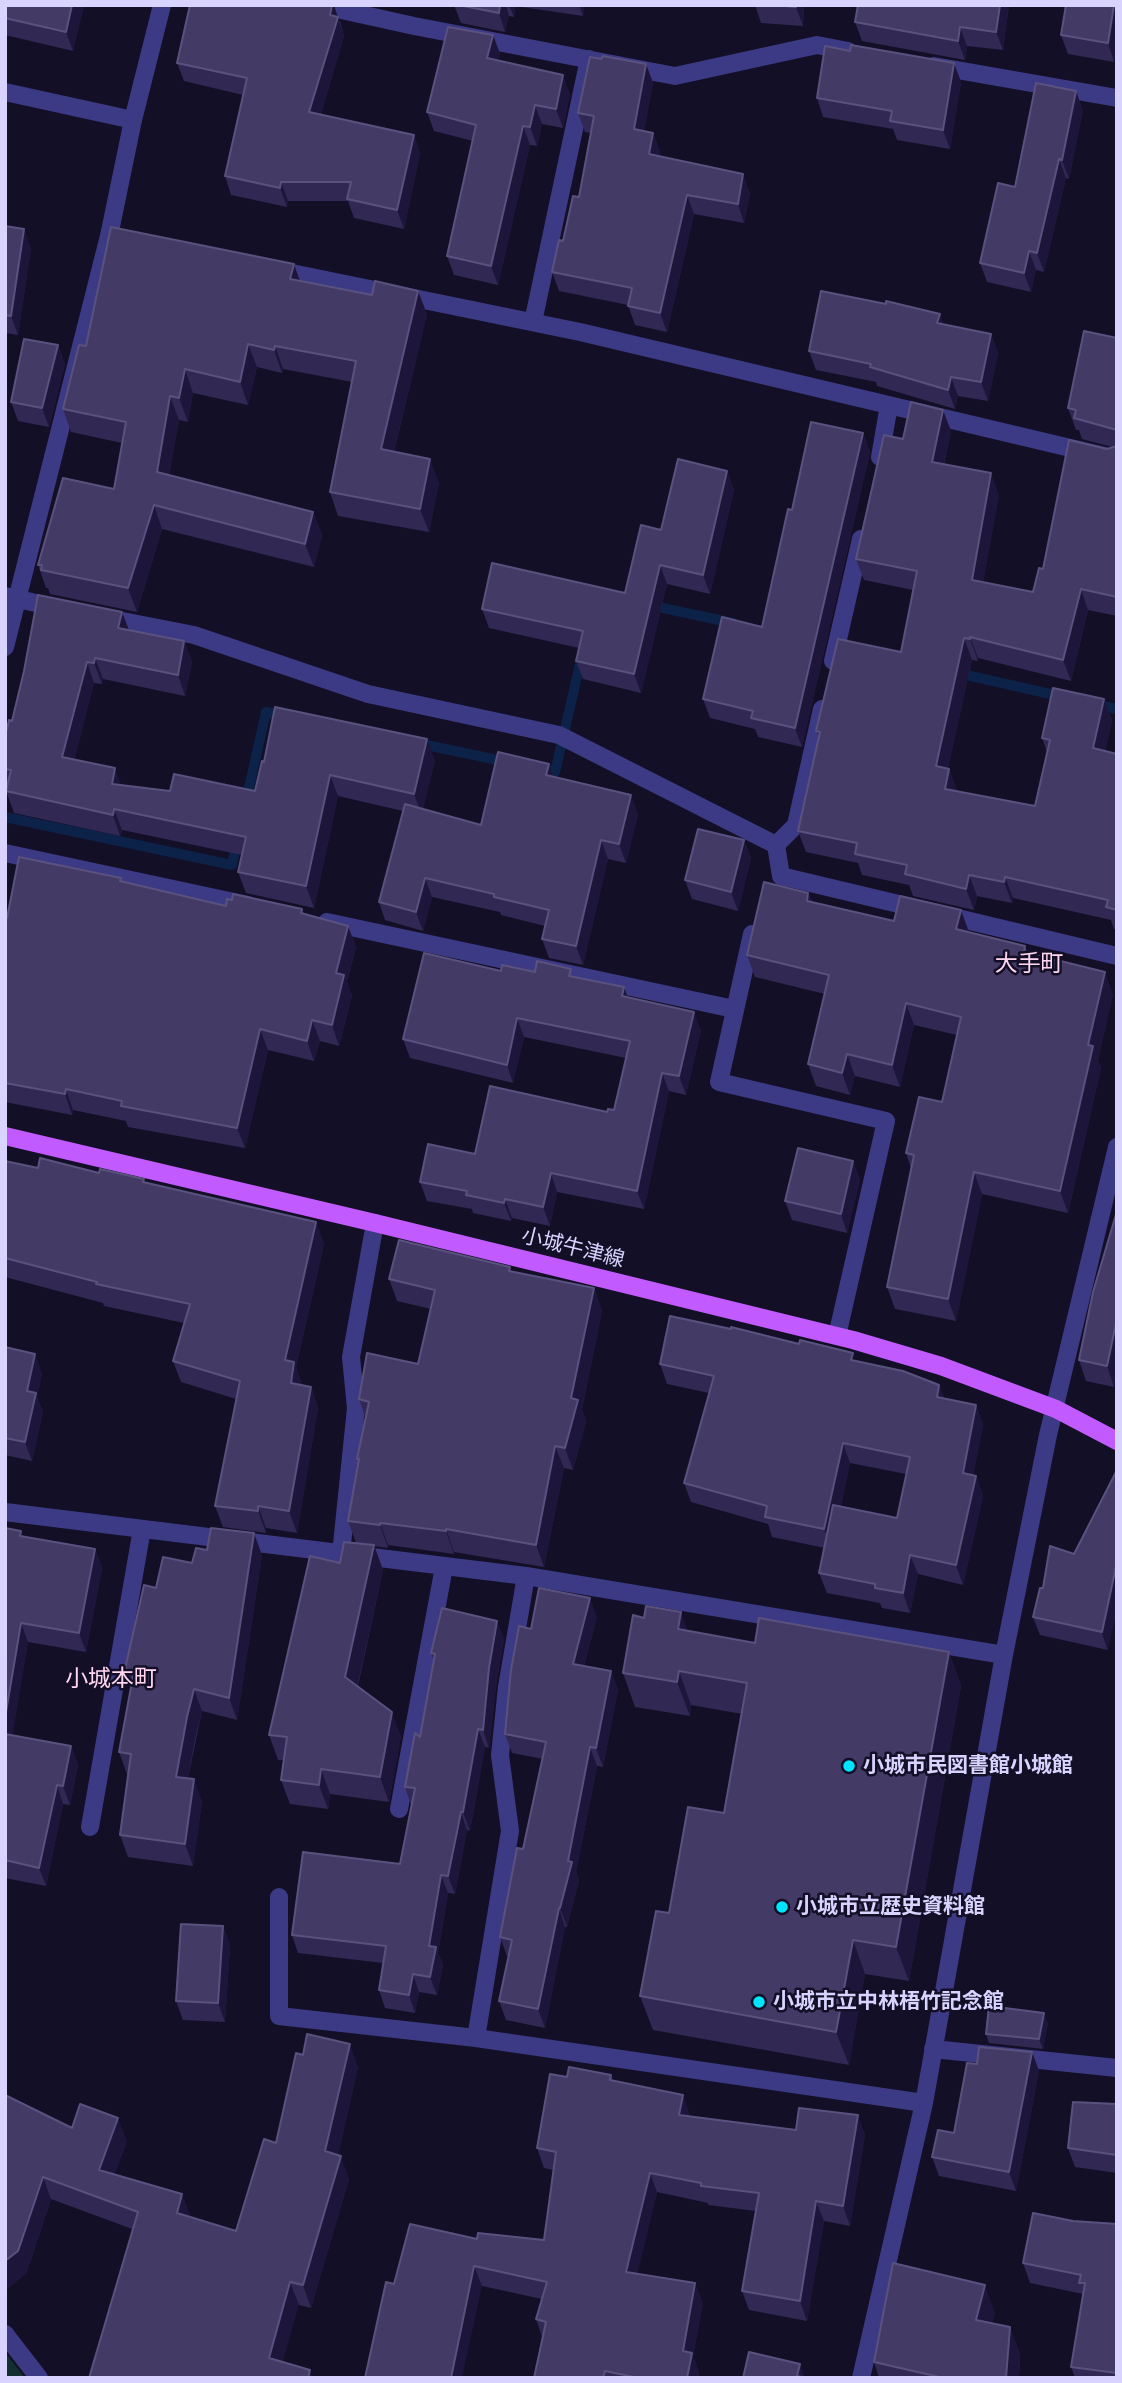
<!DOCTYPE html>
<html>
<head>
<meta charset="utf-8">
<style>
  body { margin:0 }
  #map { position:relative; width:1122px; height:2383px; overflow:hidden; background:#130f26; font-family:"Alegreya Sans",sans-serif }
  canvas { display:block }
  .frame { position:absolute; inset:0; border:7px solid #d9d4ff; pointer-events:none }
</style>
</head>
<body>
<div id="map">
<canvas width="1122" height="2383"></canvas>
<div class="frame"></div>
</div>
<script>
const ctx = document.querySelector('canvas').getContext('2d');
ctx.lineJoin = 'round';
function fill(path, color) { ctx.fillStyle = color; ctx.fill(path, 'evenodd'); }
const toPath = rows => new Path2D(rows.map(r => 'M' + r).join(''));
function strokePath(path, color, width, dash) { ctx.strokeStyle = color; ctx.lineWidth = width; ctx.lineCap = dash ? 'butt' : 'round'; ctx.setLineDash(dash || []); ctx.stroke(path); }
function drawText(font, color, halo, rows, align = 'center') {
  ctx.font = font + ' "Alegreya Sans","Noto Sans JP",sans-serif'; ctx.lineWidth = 5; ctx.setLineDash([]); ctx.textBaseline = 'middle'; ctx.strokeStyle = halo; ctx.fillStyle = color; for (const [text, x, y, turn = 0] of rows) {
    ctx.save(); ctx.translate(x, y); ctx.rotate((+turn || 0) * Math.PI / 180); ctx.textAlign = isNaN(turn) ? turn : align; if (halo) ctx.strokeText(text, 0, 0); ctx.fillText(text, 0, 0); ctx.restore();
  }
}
fill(toPath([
  [5,2352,25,2378,5,2378]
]), '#12302f');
strokePath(toPath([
  [649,605,733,623],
  [957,673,1064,697],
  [1094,704,1117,709],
  [417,743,507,762],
  [537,768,555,772,582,655],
  [246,801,266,712,288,717],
  [5,817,232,865,237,841]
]), '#0c2248', 10);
strokePath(toPath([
  [476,2038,510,1831,500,1755,507,1687,526,1576]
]), '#3d3a85', 18);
strokePath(toPath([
  [319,5,414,26,675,76,817,45,848,51],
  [934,66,1117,98],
  [5,92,133,120],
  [277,270,580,332,1117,459],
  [533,322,589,59],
  [880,457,889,405],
  [5,596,58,608],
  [102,617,194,635,368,694,559,735,776,845,781,876,1117,956],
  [5,647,109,236,133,120,162,5],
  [833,661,861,539],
  [776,845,796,825,822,709],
  [5,853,248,905],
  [327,922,734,1009],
  [752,934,719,1082,886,1121,837,1336],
  [5,1512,526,1576,1004,1655],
  [341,1554,356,1408,351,1357,375,1223],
  [399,1809,444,1567],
  [90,1827,142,1529],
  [279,1897,279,2016,476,2038,924,2103],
  [933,2049,1117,2068],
  [5,2334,39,2378],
  [861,2378,924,2103,1004,1655,1048,1435,1117,1147]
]), '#3d3a85', 18);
strokePath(toPath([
  [5,1136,375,1223,853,1340,941,1366,1056,1409,1117,1441]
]), '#c25bff', 18);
fill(toPath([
  [5,5,84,5,73,51,5,35],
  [454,5,584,5,583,16,515,6,514,17,509,16,505,32,461,23],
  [755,5,804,5,803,26,761,23],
  [858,5,1009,5,1003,50,967,46,965,60,862,41,855,22],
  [1117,5,1114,62,1068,54,1061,35],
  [340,21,344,36,321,114,414,135,420,154,404,229,354,218,348,201,288,201,287,207,231,195,225,176,243,95,184,81,177,63],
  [493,35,500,54,498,60,570,94,563,128,542,124,537,146,530,145,498,285,454,275,447,256,473,141,434,131,427,112],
  [850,51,961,82,950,149,897,140,893,129,823,117,817,98],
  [601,59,646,64,653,83,644,131,653,133,660,152,659,156,750,193,744,223,694,214,667,332,635,325,628,305,559,291,552,272,579,197,591,133,585,132,578,113],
  [1083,110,1069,179,1066,178,1044,272,1036,270,1031,292,987,282,980,263,1015,187],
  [5,226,31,248,18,335,5,333],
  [300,281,427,314,394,452,439,482,429,532,338,516,330,492,352,382,283,369,282,373,257,367,248,405,193,393,188,422,179,420,169,475,313,512,322,535,314,567,162,529,137,612,50,594,48,588,46,588,38,565,114,489,122,443,71,432,63,409,86,346],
  [886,304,940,314,943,324,991,334,998,353,988,401,958,396,955,409,877,386,876,382,816,370,809,351],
  [1117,338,1117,616,1088,610,1071,681,978,658,978,661,972,660,948,768,949,769,957,791,1035,806,1047,752,1042,738,1104,699,1112,721,1105,751,1117,754,1117,929,1114,929,1111,920,1013,898,1012,903,977,896,974,910,913,896,909,885,862,875,858,863,806,852,798,831,819,737,816,731,901,652,913,590,864,580,856,559,903,439,951,431,944,464,999,495,983,582,1033,592,1043,569,1107,449,1112,447,1082,439,1079,430,1076,430,1068,408],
  [58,345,65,364,49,427,18,421,11,402],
  [863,433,870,452,802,747,758,737,755,729,710,718,703,699,762,627,792,510],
  [727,471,734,490,710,594,667,584,641,693,583,679,576,661,579,648,489,628,482,609,625,593,661,530],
  [122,612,129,630,184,641,192,662,185,696,103,679,102,684,94,683,74,760,122,785,170,791,255,791,262,761,435,760,423,809,481,825,553,777,638,814,626,863,608,859,583,965,549,958,542,939,545,926,501,915,500,912,432,897,423,931,385,920,379,902,403,811,338,796,314,908,246,893,238,872,242,855,122,830,120,836,14,813,6,791,7,789,5,785,5,769,12,721],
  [744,840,751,858,738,911,692,899,685,880],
  [121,878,122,882,226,906,302,909,304,914,348,926,356,947,347,982,352,996,339,1046,320,1041,314,1061,268,1050,245,1148,128,1127,126,1121,73,1110,72,1115,5,1102,5,918,7,918],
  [808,893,812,902,894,921,969,932,1025,946,1028,953,1113,994,1098,1060,1101,1068,1068,1213,982,1194,956,1321,895,1309,887,1287,911,1168,906,1153,942,1102,957,1035,914,1025,900,1087,855,1076,850,1095,816,1086,808,1064,825,994,755,977,747,955],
  [501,971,535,972,574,977,628,997,701,1030,686,1095,669,1091,644,1209,557,1192,550,1226,512,1218,511,1221,473,1213,472,1209,427,1201,420,1182,475,1154,614,1110,626,1058,524,1037,513,1083,410,1058,403,1039],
  [5,1161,38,1168,99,1173,145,1182,316,1222,324,1244,296,1367,302,1385,311,1387,318,1408,297,1533,266,1528,266,1533,223,1527,215,1506,236,1399,181,1382,173,1361,184,1323,104,1306,103,1303,5,1277],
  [853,1161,860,1180,847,1233,792,1220,785,1201],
  [1117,1211,1114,1387,1086,1381,1079,1360],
  [511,1271,594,1288,602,1311,582,1409,586,1422,573,1470,564,1468,544,1567,454,1552,454,1554,388,1545,388,1548,374,1546,383,1570,358,1686,401,1736,389,1802,330,1794,328,1809,290,1804,281,1780,284,1760,278,1760,269,1735,340,1563,356,1543,348,1521,359,1462,357,1459,366,1419,359,1399,418,1364,431,1309,397,1301,389,1279],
  [5,1347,42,1373,37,1397,43,1412,32,1461,5,1455],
  [856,1360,939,1385,944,1398,976,1405,983,1425,973,1476,976,1476,983,1496,963,1585,918,1574,910,1613,882,1608,880,1603,827,1593,819,1573,825,1548,772,1537,768,1524,691,1502,684,1483,709,1393,667,1384,660,1364],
  [850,1463,906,1474,897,1518,841,1506],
  [5,1528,23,1536,95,1549,102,1568,86,1652,28,1642,12,1735,71,1746,78,1765,70,1805,63,1804,46,1886,5,1878],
  [207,1550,262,1555,237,1720,202,1711,188,1778,202,1801,193,1866,128,1857,120,1835,128,1774,127,1774,119,1752,131,1686,125,1669,156,1588,192,1563],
  [1074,1554,1108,1650,1040,1635,1033,1617,1043,1588],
  [597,1617,584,1666,611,1671,618,1690,603,1767,597,1766,576,1872,579,1881,567,1927,565,1927,545,2028,506,2020,499,2001,508,1956,507,1956,500,1937,523,1849,543,1759,512,1753,505,1734,531,1629],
  [688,1631,755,1643,949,1652,961,1686,909,1981,865,1974,849,2065,653,2030,640,1996,669,1913,724,1813,742,1714,691,1705,690,1716,635,1707,623,1673],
  [504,1639,496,1686,489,1748,485,1747,470,1831,467,1830,455,1894,448,1893,438,1953,443,1965,437,1995,419,1992,415,2013,385,2008,379,1990,383,1963,298,1953,292,1935,400,1864,411,1805,405,1787,420,1737,434,1661,431,1653],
  [223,1926,230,1945,225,2022,183,2020,176,2001],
  [1048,2023,1043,2049,989,2043,986,2034],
  [1032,2052,1039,2071,1016,2191,939,2176,932,2157,954,2133,977,2064],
  [358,2067,338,2155,349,2179,311,2308,299,2305,89,2378,132,2229,51,2199,26,2274,5,2095,72,2128,127,2141,114,2175,191,2217,236,2231,276,2143],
  [611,2075,613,2081,690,2115,690,2116,796,2130,865,2134,850,2226,824,2221,807,2321,749,2310,742,2291,756,2211,708,2205,708,2203,657,2192,637,2274,703,2303,693,2356,699,2373,698,2378,534,2378,542,2337,536,2319,542,2299,482,2286,394,2284,477,2239,544,2240,553,2170,544,2168,537,2148,567,2077],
  [1117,2104,1117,2173,1075,2167,1068,2148],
  [1073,2221,1117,2224,1117,2378,1075,2378,1071,2367,1083,2294,1030,2283,1023,2263],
  [995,2313,992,2323,1010,2327,1020,2355,1019,2378,879,2378,874,2362]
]), '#312854');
fill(toPath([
  [72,5,84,5,73,51,66,32],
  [332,5,334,5,344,36,316,131,309,112],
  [500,5,506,5,509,16,505,32,499,13],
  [509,5,515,6,514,17],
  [579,5,584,5,583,16],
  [796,5,804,5,803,26,796,7],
  [1000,5,1009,5,1003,50,996,32],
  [1114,5,1117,5,1117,49,1114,62,1108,43],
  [960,27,967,46,965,60,958,41],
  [493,35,500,54,494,77,487,58],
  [954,63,961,82,950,149,943,130],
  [646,64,653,83,641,148,634,129],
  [563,75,570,94,563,128,556,109],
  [1076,91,1083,110,1069,179,1062,160],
  [535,105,542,124,537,146,530,127],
  [523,126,530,145,498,285,491,266],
  [653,133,660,152,656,173,649,154],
  [414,135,420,154,404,229,397,210],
  [1059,159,1066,178,1044,272,1037,253],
  [743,174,750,193,744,223,738,204],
  [281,182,288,201,287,207,280,188],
  [687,195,694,214,667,332,660,313],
  [24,229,31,248,18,335,11,316],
  [1029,251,1036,270,1031,292,1024,273],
  [294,264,302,287,290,279],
  [418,291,427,314,389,472,381,449],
  [940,314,946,333,937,323],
  [991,334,998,353,988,401,981,382],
  [248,344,257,367,248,405,240,382],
  [58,345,65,364,49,427,42,408],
  [275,346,283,369,282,373,274,350],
  [185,369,193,393,188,422,179,398],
  [951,377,958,396,955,409,948,390],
  [170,396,179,420,166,495,157,472],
  [943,410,951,431,939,484,932,462],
  [863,433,870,452,802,747,795,728],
  [430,459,439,482,429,532,420,509],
  [727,471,734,490,710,594,703,575],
  [991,473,999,495,980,601,972,580],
  [154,505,162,529,137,612,128,588],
  [313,512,322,535,314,567,305,544],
  [660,565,667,584,641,693,634,674],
  [1081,589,1088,610,1071,681,1063,660],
  [122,612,130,633,118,628],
  [970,637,978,658,978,661,970,639],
  [964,638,972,660,944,787,936,766],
  [184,641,192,662,185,696,178,675],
  [95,658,103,679,102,684,94,663],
  [87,662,94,683,70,778,62,757],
  [1104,699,1112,721,1101,770,1093,748],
  [427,739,435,760,422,815,414,794],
  [549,764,556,783,546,775],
  [115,768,123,789,112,784],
  [949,769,957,790,953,810,945,789],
  [330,775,338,796,314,908,306,886],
  [631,795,638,814,626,863,619,844],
  [114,809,122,830,120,836,113,815],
  [601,840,608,859,583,965,576,946],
  [744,840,751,858,738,911,731,892],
  [969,875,977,896,974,910,966,889],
  [1005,877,1013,898,1012,903,1004,882],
  [425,878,432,897,423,931,416,912],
  [808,893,816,915,807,901],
  [961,910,969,932,956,929],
  [348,926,356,947,347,982,352,996,339,1046,332,1025,336,973],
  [1105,972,1113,994,1098,1060,1101,1068,1068,1213,1060,1191,1088,1045],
  [624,987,631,1006,622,996],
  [906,1003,914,1025,900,1087,892,1065],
  [694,1012,701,1030,686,1095,679,1076],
  [517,1018,524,1037,513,1083,507,1065],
  [312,1020,320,1041,314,1061,307,1041],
  [260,1029,268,1050,245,1148,237,1128],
  [847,1054,855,1076,850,1095,842,1073],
  [662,1073,669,1091,644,1209,637,1191],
  [66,1089,73,1110,72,1115,65,1094],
  [853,1161,860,1180,847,1233,841,1214],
  [974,1172,982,1194,956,1321,948,1299],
  [551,1173,557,1192,550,1226,543,1207],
  [505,1199,512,1218,511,1221,504,1203],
  [316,1222,324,1244,296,1367,302,1383,299,1405,291,1383,285,1360],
  [594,1288,602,1311,582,1409,586,1422,573,1470,565,1448,571,1398],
  [1117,1319,1117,1376,1114,1387,1107,1366],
  [35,1354,42,1373,37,1397,43,1412,32,1461,25,1442,27,1391],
  [939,1385,946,1405,937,1397],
  [311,1387,318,1408,297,1533,289,1511],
  [976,1405,983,1425,970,1493,963,1473],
  [843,1443,850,1463,832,1549,824,1529],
  [555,1446,564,1468,544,1567,536,1545],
  [976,1476,983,1496,963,1585,956,1565],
  [258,1506,266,1528,266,1533,258,1511],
  [380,1523,388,1545,388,1548,380,1525],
  [446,1529,454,1552,454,1554,446,1531],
  [254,1533,262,1555,237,1720,229,1698],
  [374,1545,383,1570,354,1701,345,1677],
  [95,1549,102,1568,86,1652,79,1633],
  [910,1555,918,1574,910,1613,903,1593],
  [1117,1562,1117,1610,1108,1650,1102,1632],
  [590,1598,597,1617,580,1683,573,1664],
  [681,1612,693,1646,678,1629],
  [497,1621,504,1639,496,1686,489,1748,483,1730,489,1668],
  [21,1623,28,1642,10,1752,5,1740,5,1718],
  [949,1652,961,1686,909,1981,896,1947],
  [611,1671,618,1690,603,1767,596,1748],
  [679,1671,691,1705,690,1716,677,1682],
  [194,1689,202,1711,195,1739,184,1799,176,1777,187,1717],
  [392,1712,401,1736,389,1802,380,1777],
  [478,1729,485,1747,470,1831,463,1812],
  [71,1746,78,1765,70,1805,63,1786],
  [590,1747,597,1766,576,1872,579,1881,567,1927,560,1908,568,1861],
  [321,1769,330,1794,328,1809,319,1785],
  [194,1779,202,1801,193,1866,185,1844],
  [57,1785,63,1804,46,1886,39,1868],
  [461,1812,467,1830,455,1894,448,1876],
  [441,1875,448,1893,438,1953,443,1965,437,1995,430,1977,429,1946],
  [559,1908,565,1927,545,2028,538,2009],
  [223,1926,230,1945,225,2022,218,2003],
  [853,1940,865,1974,849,2065,836,2032],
  [413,1974,419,1992,415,2013,409,1995],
  [1044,2013,1048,2023,1043,2049,1039,2039],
  [350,2044,358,2067,334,2174,325,2151],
  [1032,2052,1039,2071,1016,2191,1009,2172],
  [683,2095,690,2115,686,2135,679,2115],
  [858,2115,865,2134,850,2226,843,2206],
  [118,2118,127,2141,107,2193,99,2170],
  [341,2156,349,2179,311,2308,303,2285],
  [650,2173,657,2192,633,2292,626,2272],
  [43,2177,51,2199,26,2274,5,2291,5,2261],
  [182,2194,191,2217,177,2213],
  [816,2201,824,2221,807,2321,800,2301],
  [474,2266,482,2286,462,2378,451,2378],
  [290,2282,299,2305,278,2378,269,2358],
  [695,2283,703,2303,693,2356,699,2373,698,2378,687,2378,683,2351],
  [985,2285,995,2313,986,2348,976,2320],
  [1010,2327,1020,2355,1019,2378,1006,2378],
  [800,2364,805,2378,797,2376],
  [310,2370,313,2378,308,2378]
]), '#1d163a');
const building = toPath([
  [5,5,72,5,66,32,5,18,5,5],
  [190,5,332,5,330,15,338,17,309,112,414,135,397,210,347,199,351,182,281,182,280,188,225,176,247,78,177,63,190,5],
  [458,5,500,5,499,13,458,5],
  [773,5,796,5,796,7,773,5],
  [858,5,1000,5,996,32,960,27,958,41,855,22,858,5],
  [1066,5,1114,5,1108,43,1061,35,1066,5],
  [448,27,493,35,487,58,563,75,556,109,535,105,530,127,523,126,491,266,447,256,476,125,427,112,448,27],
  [851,45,954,63,943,130,890,121,892,111,817,98,825,46,850,51,851,45],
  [603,56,646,64,634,129,653,133,649,154,743,174,738,204,687,195,660,313,628,306,632,288,552,272,559,240,563,241,573,196,579,197,594,116,578,113,590,57,601,59,603,56],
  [1036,83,1076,91,1062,160,1059,159,1037,253,1029,251,1024,273,980,263,998,183,1015,187,1036,83],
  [5,226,24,229,11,316,5,315,5,226],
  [111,227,294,264,290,279,372,295,375,281,418,291,381,449,430,459,420,509,330,492,356,361,275,346,274,350,248,344,240,382,185,369,179,398,170,396,157,472,313,512,305,544,154,505,128,588,41,570,42,565,38,565,63,478,114,489,126,422,63,409,79,345,86,346,111,227],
  [821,291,886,304,886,301,940,314,937,323,991,334,981,382,951,377,948,390,870,367,871,364,809,351,821,291],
  [1084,331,1117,338,1117,430,1074,418,1076,410,1068,408,1084,331],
  [24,339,58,345,42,408,11,402,24,339],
  [911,402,943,410,932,462,991,473,972,580,1033,592,1039,568,1043,569,1069,440,1107,449,1117,446,1117,597,1081,589,1063,660,970,637,970,639,964,638,936,766,949,769,945,789,1035,806,1050,740,1042,738,1053,688,1104,699,1093,748,1117,754,1117,910,1106,907,1108,900,1005,877,1004,882,969,875,966,889,905,874,907,865,855,854,857,843,798,831,820,732,816,731,838,639,901,652,917,571,856,559,884,435,903,439,911,402],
  [811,422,863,433,795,728,751,718,753,711,703,699,722,617,762,627,788,509,792,510,811,422],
  [678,459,727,471,703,575,660,565,634,674,576,661,583,631,482,609,492,563,625,593,641,525,661,530,678,459],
  [38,595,122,612,118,628,184,641,178,675,95,658,94,663,87,662,62,757,115,768,112,784,170,791,174,774,255,791,262,761,264,762,275,707,427,739,414,794,330,775,306,886,238,872,246,837,114,809,113,815,6,791,11,770,5,769,5,737,9,720,12,721,24,671,38,595],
  [498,752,549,764,546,775,631,795,619,844,601,840,576,946,542,939,549,910,494,897,494,894,425,878,416,912,379,902,405,804,481,825,498,752],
  [698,829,744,840,731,892,685,880,698,829],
  [19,857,121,878,120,881,226,906,227,899,232,900,233,894,302,909,301,913,348,926,336,973,344,975,332,1025,312,1020,307,1041,260,1029,237,1128,121,1106,122,1101,66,1089,65,1094,5,1083,5,918,7,918,19,857],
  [764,882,808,893,807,901,894,921,900,896,961,910,956,929,1025,946,1024,952,1105,972,1088,1045,1093,1046,1060,1191,974,1172,948,1299,887,1287,914,1155,906,1153,919,1097,942,1102,961,1017,906,1003,892,1065,847,1054,842,1073,808,1064,829,975,747,955,764,882],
  [424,953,501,971,502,965,535,972,537,961,571,969,569,976,624,987,622,996,694,1012,679,1076,662,1073,637,1191,551,1173,543,1207,505,1199,504,1203,466,1195,467,1191,420,1182,428,1144,475,1154,490,1086,607,1112,608,1109,614,1110,630,1041,517,1018,507,1065,403,1039,424,953],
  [798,1148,853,1161,841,1214,785,1201,798,1148],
  [40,1158,99,1173,100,1169,144,1179,143,1182,316,1222,285,1360,294,1362,291,1383,311,1387,289,1511,258,1506,258,1511,215,1506,240,1381,173,1361,190,1304,96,1284,97,1282,5,1258,5,1161,38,1168,40,1158],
  [1117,1211,1117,1319,1107,1366,1079,1360,1093,1292,1117,1211],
  [399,1240,510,1267,509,1271,594,1288,571,1398,578,1400,565,1448,555,1446,536,1545,446,1529,446,1531,380,1523,380,1525,348,1521,359,1459,357,1459,369,1402,359,1399,367,1353,418,1364,435,1290,389,1279,399,1240],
  [670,1316,731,1329,731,1327,799,1344,800,1340,853,1353,851,1360,903,1371,939,1385,937,1397,976,1405,963,1473,976,1476,956,1565,910,1555,903,1593,875,1588,875,1584,819,1573,833,1505,897,1518,910,1457,843,1443,824,1529,765,1517,767,1506,684,1483,714,1376,660,1364,670,1316],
  [5,1347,35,1354,27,1391,36,1393,25,1442,5,1438,5,1347],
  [1117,1470,1117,1562,1102,1632,1033,1617,1040,1588,1043,1588,1050,1546,1074,1554,1117,1470],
  [5,1528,21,1531,20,1536,95,1549,79,1633,21,1623,5,1718,5,1528],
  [211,1528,254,1533,229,1698,194,1689,187,1717,176,1777,194,1779,185,1844,120,1835,131,1754,119,1752,134,1671,125,1669,144,1585,156,1588,163,1557,192,1563,196,1548,207,1550,211,1528],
  [344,1542,374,1545,345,1677,392,1712,380,1777,321,1769,319,1785,281,1780,287,1737,269,1735,310,1556,340,1563,344,1542],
  [539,1588,590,1598,573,1664,611,1671,596,1748,590,1747,568,1861,572,1862,560,1908,559,1908,538,2009,499,2001,512,1940,500,1937,517,1848,523,1849,546,1742,505,1734,511,1670,519,1626,531,1629,539,1588],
  [646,1606,681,1612,678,1629,755,1643,759,1618,949,1652,896,1947,853,1940,836,2032,640,1996,656,1911,669,1913,688,1807,724,1813,747,1683,679,1671,677,1682,623,1673,633,1615,644,1618,646,1606],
  [442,1608,497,1621,489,1668,483,1730,478,1729,463,1812,461,1812,448,1876,441,1875,429,1946,436,1947,430,1977,413,1974,409,1995,379,1990,386,1946,292,1935,303,1852,400,1864,415,1788,405,1787,415,1733,420,1737,435,1654,431,1653,442,1608],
  [5,1734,71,1746,63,1786,57,1785,39,1868,5,1860,5,1734],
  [181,1924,223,1926,218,2003,176,2001,181,1924],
  [989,2006,1044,2013,1039,2039,986,2034,989,2006],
  [307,2034,350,2044,325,2151,341,2156,303,2285,290,2282,269,2358,310,2370,308,2378,89,2378,138,2212,43,2177,18,2251,5,2261,5,2095,72,2128,80,2104,118,2118,99,2170,182,2194,177,2213,236,2231,264,2139,276,2143,296,2053,303,2055,307,2034],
  [979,2047,1032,2052,1009,2172,932,2157,938,2130,954,2133,967,2063,977,2064,979,2047],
  [569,2067,611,2075,610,2080,683,2095,679,2115,796,2130,799,2108,858,2115,843,2206,816,2201,800,2301,742,2291,759,2193,701,2186,701,2183,650,2173,626,2272,695,2283,683,2351,692,2353,687,2378,639,2378,605,2371,603,2378,534,2378,546,2322,536,2319,547,2282,474,2266,451,2378,365,2378,386,2282,394,2284,410,2224,477,2239,478,2233,544,2240,556,2152,537,2148,550,2074,567,2077,569,2067],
  [1073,2102,1117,2104,1117,2155,1068,2148,1073,2102],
  [1033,2213,1073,2221,1117,2224,1117,2373,1071,2367,1085,2283,1079,2283,1081,2275,1023,2263,1033,2213],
  [893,2263,985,2285,976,2320,1010,2327,1006,2378,944,2378,874,2362,893,2263],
  [749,2352,800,2364,797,2376,806,2378,743,2378,749,2352]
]);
fill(building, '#433a66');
strokePath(building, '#5a527e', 2);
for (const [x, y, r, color] of [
  [849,1766,7,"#00e5ff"],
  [782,1907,7,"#00e5ff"],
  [759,2002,7,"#00e5ff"]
]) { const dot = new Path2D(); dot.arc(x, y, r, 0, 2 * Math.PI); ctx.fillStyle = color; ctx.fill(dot); strokePath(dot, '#130f26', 2.5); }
drawText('21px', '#d9d4ff', '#130f26', [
  ["小城牛津線",573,1248,14]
]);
drawText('bold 21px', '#d9d4ff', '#130f26', [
  ["小城市民図書館小城館",863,1766],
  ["小城市立歴史資料館",796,1907],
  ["小城市立中林梧竹記念館",773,2002]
], 'left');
drawText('23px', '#ffd6f0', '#130f26', [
  ["大手町",1029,964],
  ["小城本町",111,1679]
]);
</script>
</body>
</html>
